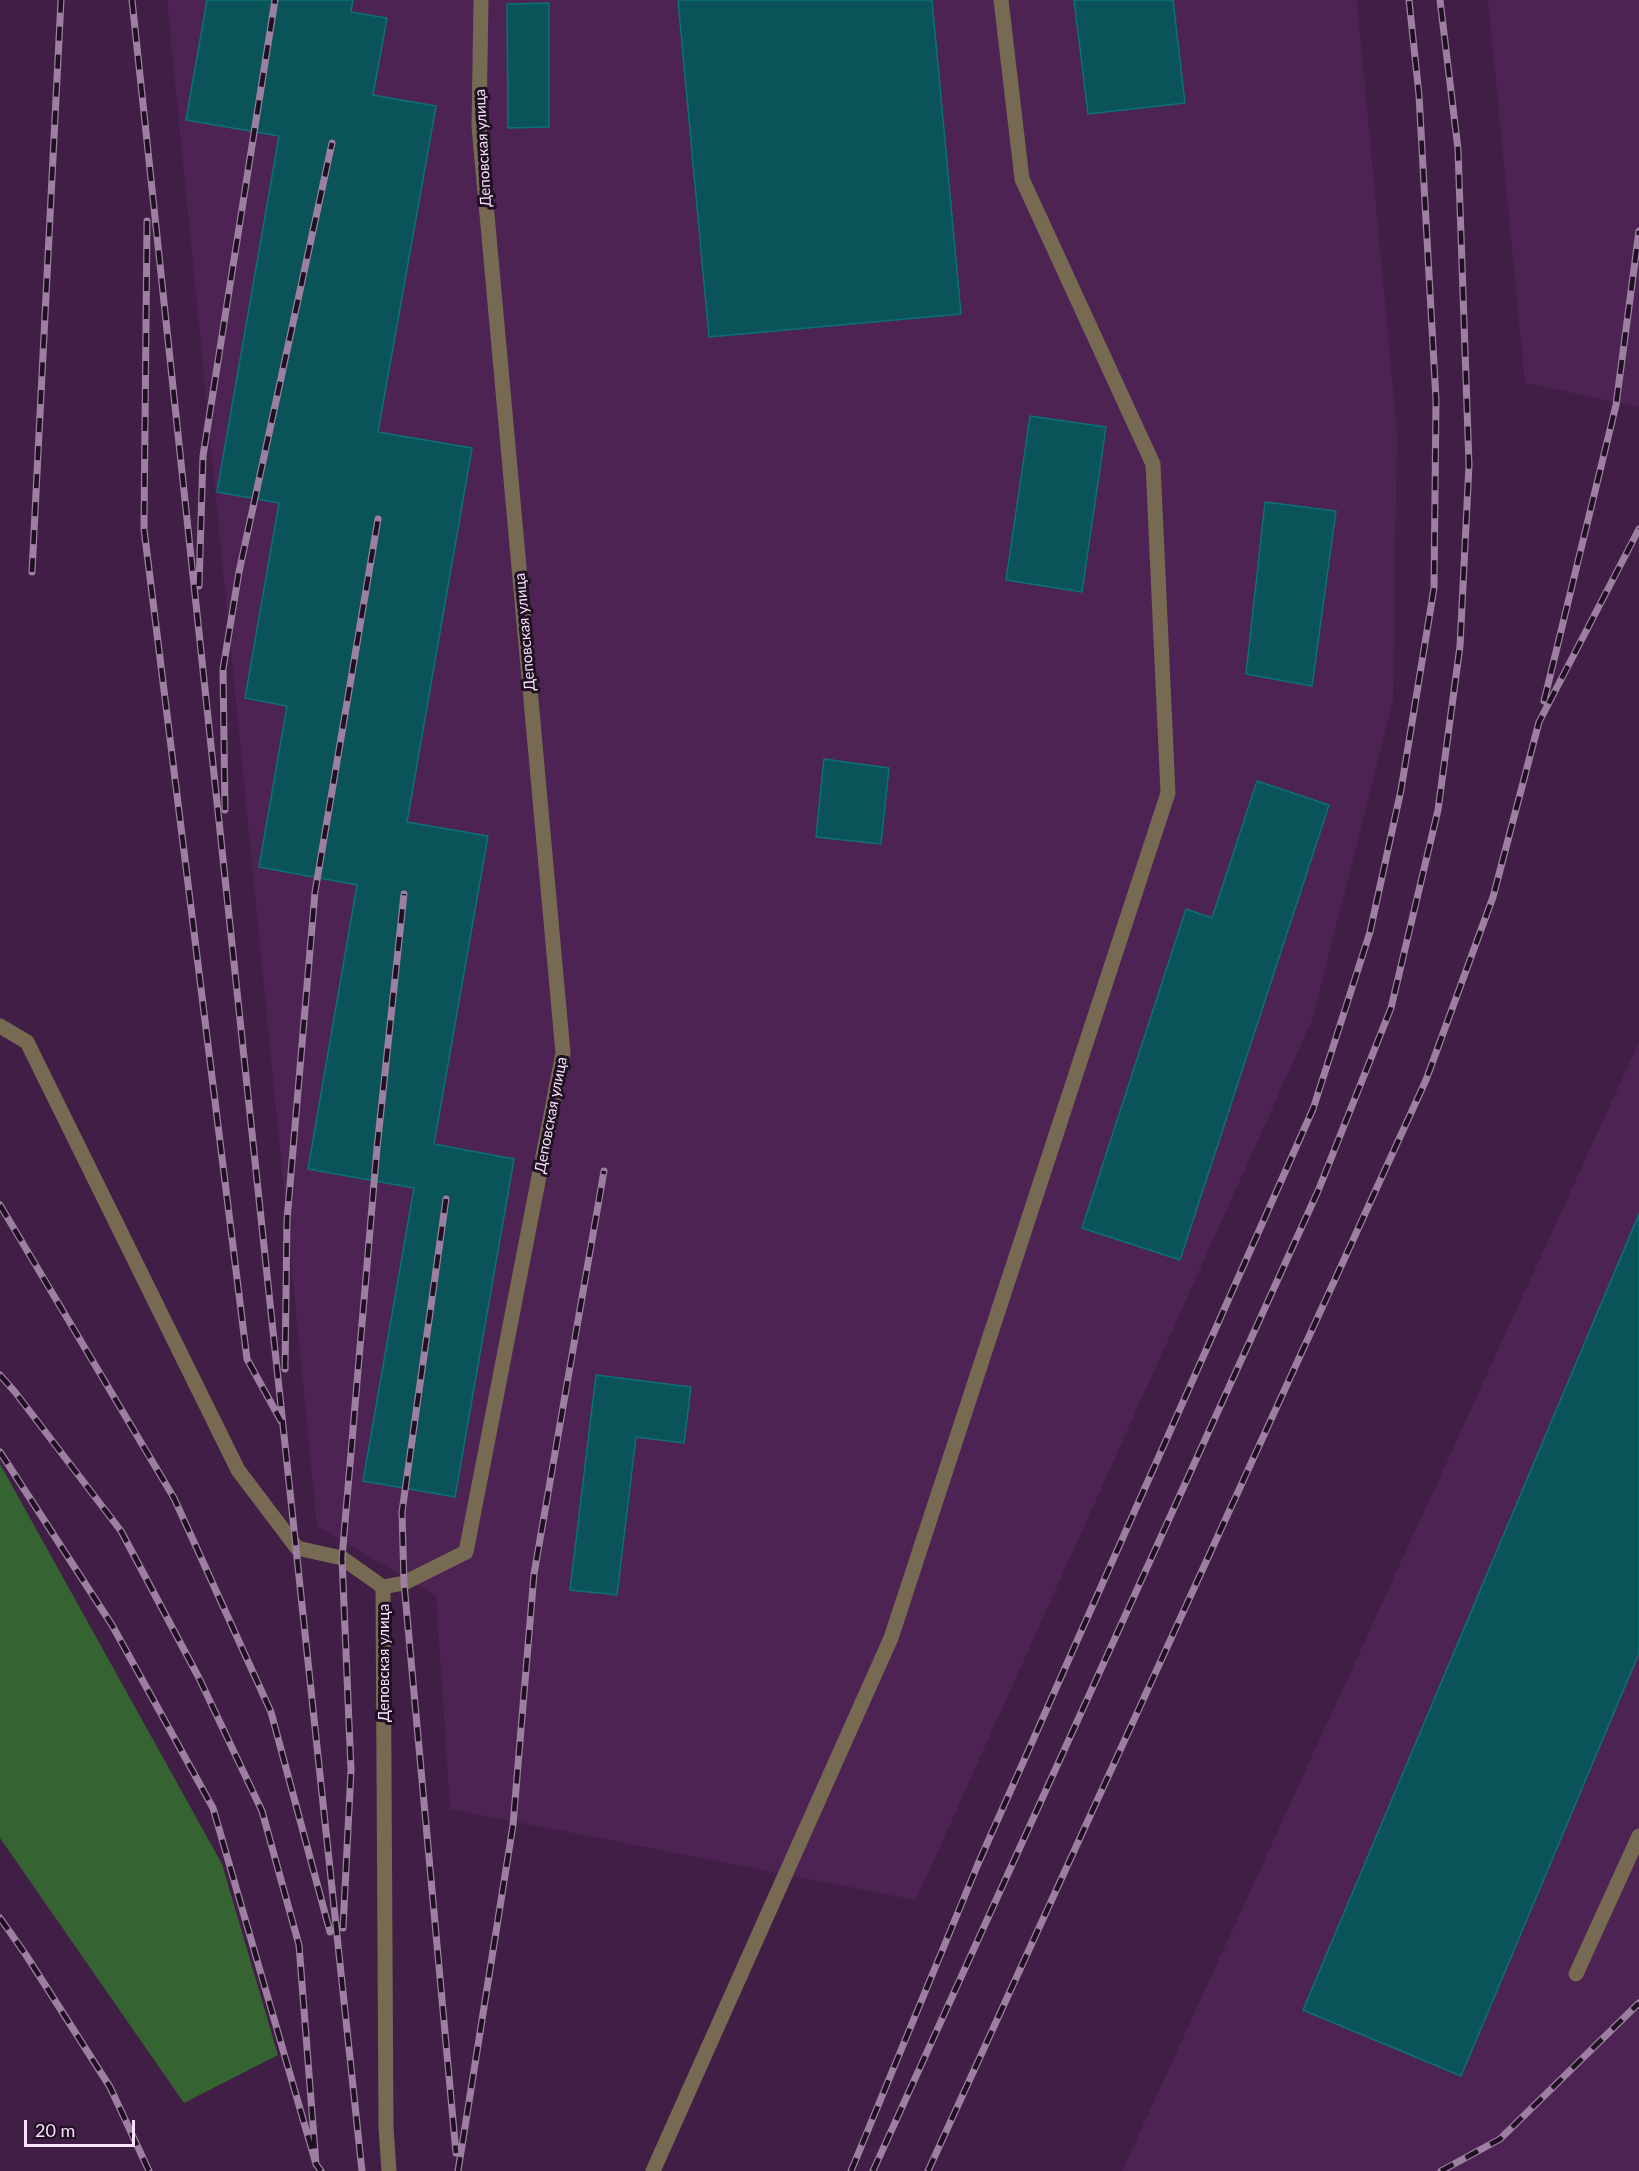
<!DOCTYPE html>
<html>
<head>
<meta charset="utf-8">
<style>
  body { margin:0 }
  #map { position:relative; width:1639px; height:2171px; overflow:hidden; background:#411e46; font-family:Lato,sans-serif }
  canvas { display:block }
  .scale { position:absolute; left:24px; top:2120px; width:111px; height:27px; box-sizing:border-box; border:3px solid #f8e2fb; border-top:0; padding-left:8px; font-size:18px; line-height:21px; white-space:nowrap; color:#f8e2fb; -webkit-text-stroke:4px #1f1022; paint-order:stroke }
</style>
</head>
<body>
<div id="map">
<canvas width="1639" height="2171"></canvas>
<div class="scale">20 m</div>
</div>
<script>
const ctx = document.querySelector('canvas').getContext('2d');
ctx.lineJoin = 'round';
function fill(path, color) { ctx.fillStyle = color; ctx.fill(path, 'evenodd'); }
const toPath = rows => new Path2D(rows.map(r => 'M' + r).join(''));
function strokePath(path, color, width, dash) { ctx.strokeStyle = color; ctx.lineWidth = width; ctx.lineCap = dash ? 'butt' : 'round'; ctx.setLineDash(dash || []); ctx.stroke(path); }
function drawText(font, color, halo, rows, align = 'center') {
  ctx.font = font + ' Lato,sans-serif'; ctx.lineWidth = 6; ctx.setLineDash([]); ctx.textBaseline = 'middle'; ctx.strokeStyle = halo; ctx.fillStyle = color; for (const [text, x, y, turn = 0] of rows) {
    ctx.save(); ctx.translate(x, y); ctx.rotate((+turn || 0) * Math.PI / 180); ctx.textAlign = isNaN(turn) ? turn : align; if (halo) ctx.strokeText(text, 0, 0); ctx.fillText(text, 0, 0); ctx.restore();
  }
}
fill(toPath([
  [167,0,1357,0,1397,432,1393,700,1313,1018,916,1900,450,1809,436,1596,317,1526],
  [1488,0,1639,0,1639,407,1525,383],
  [1639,1042,1639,2171,1122,2171]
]), '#4c2352');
fill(toPath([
  [0,1464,222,1864,278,2055,184,2103,0,1838]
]), '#356331');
const building = toPath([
  [207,0,353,0,351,12,387,18,373,95,436,106,378,432,472,448,407,822,488,836,434,1144,514,1159,455,1497,363,1481,414,1188,308,1169,357,885,259,867,287,706,245,698,279,503,217,492,279,136,186,120,207,0],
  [678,0,932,0,961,314,709,337,678,0],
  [1074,0,1173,0,1185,103,1088,114,1074,0],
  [549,3,549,127,508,128,507,4,549,3],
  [1030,416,1106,427,1082,592,1006,580,1030,416],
  [1265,502,1336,511,1312,686,1246,674,1265,502],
  [824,759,889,768,881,844,816,837,824,759],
  [1257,781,1329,805,1180,1260,1082,1228,1186,909,1212,918,1257,781],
  [1639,1214,1639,1653,1461,2076,1303,2010,1639,1214],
  [596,1375,691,1387,684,1443,636,1437,617,1595,570,1590,596,1375]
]);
fill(building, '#0a5459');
strokePath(building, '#0b7178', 1.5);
strokePath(toPath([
  [0,1026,27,1042,238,1470,297,1548,342,1558,383,1587],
  [1576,1974,1639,1836],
  [653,2171,891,1638,1168,793,1153,464,1022,179,1001,0]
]), '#776a53', 15);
strokePath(toPath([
  [389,2171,386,2127,383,1587,404,1583,466,1552,563,1053,479,126,481,0]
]), '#776a53', 15);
const rail = toPath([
  [132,0,362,2171],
  [147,221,144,529,247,1359,281,1421],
  [32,572,61,0],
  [199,586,203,456,275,0],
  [1544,701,1616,405,1639,231],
  [225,810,223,669,239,572,332,143],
  [446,1199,402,1512,404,1583,456,2153],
  [0,1205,174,1498,271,1712,330,1932],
  [285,1369,287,1220,315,892,378,519],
  [0,1375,15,1392,121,1531,199,1678,262,1811,299,1945,316,2164],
  [0,1452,112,1625,213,1808,316,2164,321,2171],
  [0,1918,26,1955,110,2087,149,2171],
  [343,1928,351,1770,342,1558,377,1148,404,894],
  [458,2171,513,1825,534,1574,604,1171],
  [851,2171,978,1864,1313,1109,1370,932,1401,790,1434,588,1436,400,1419,95,1409,0],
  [873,2171,1318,1191,1391,1008,1438,810,1460,646,1469,465,1458,149,1440,0],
  [928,2171,1426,1080,1493,897,1539,722,1639,529],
  [1441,2171,1500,2139,1639,2003]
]);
strokePath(rail, '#9d80a1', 7);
strokePath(rail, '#1f1022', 4.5, [14]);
drawText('15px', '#f8e2fb', '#1f1022', [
  ["Деповская улица",483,148,-93],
  ["Деповская улица",525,632,-95],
  ["Деповская улица",551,1115,-79],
  ["Деповская улица",384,1663,-90]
]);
</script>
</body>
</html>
